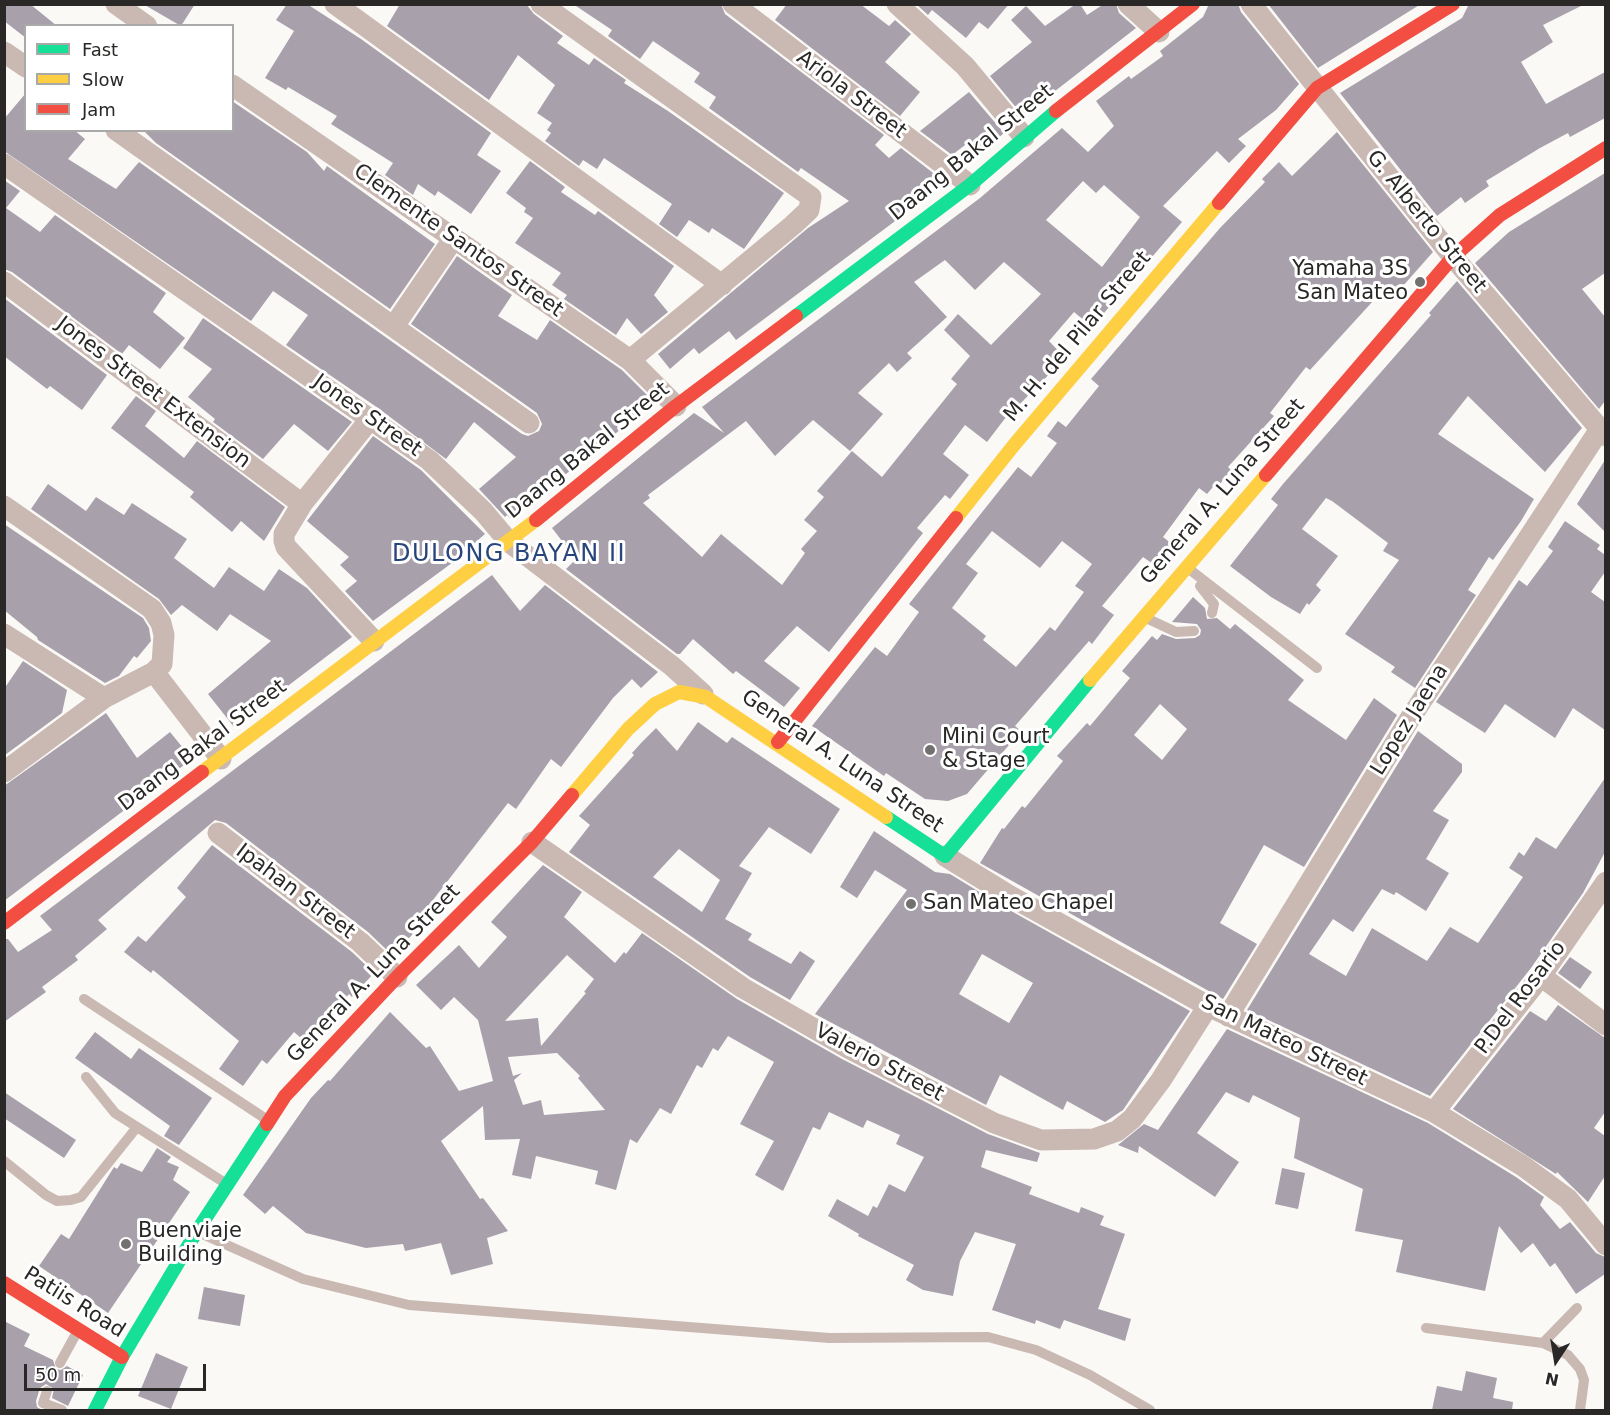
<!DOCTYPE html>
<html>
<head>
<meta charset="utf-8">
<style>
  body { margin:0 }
  #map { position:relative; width:1610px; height:1415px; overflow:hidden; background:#faf9f6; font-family:"DejaVu Sans",sans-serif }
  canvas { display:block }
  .frame { position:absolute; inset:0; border:6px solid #292826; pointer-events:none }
  .legend { position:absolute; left:24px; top:24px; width:210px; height:108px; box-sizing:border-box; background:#fff; border:2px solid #a9a9a8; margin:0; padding:8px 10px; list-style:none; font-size:18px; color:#292826 }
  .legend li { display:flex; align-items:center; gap:12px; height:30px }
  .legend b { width:30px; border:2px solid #a9a9a8 }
  .north { position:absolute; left:1526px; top:1331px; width:60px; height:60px; -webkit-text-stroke:4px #fff; paint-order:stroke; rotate:192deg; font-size:16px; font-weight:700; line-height:24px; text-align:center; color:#292826 }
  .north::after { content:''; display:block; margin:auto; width:21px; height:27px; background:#292826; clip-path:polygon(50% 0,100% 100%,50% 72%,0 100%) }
  .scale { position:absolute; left:24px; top:1364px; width:182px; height:27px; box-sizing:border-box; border:3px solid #292826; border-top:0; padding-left:8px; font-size:18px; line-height:21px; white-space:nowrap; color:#292826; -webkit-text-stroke:4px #fff; paint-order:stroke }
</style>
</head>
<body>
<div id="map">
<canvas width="1610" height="1415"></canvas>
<div class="frame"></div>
<ul class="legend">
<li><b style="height:8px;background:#16e098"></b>Fast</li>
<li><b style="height:8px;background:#ffcf43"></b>Slow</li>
<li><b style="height:8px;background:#f24e42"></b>Jam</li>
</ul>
<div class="north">N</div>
<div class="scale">50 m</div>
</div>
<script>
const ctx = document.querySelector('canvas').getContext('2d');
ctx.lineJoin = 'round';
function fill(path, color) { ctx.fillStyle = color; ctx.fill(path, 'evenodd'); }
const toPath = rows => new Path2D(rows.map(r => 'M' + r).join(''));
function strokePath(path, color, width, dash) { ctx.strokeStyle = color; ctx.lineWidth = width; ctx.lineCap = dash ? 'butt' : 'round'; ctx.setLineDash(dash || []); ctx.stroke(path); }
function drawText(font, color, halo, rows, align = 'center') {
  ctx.font = font + ' "DejaVu Sans",sans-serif'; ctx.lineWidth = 6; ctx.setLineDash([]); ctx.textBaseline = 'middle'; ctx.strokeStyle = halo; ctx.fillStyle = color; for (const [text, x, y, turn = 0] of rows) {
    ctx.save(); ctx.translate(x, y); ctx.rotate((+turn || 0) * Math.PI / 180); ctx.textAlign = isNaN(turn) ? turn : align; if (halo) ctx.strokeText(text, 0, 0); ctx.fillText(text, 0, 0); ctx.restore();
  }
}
fill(toPath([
  [4,4,30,4,57,26,26,26,26,38,4,21],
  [143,4,195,4,181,26],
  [287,4,307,4,361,39,491,133,477,155,501,171,471,214,438,191,435,196,418,184,413,195,385,175,393,163,331,124,337,116,288,87,286,90,265,78,294,31,276,20],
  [400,4,526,4,534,14,563,36,557,43,589,65,594,58,626,80,624,83,668,111,784,193,744,249,712,228,709,233,689,220,677,237,659,224,672,204,604,158,597,169,583,160,579,166,545,141,551,133,547,130,552,123,537,113,555,85,518,55,489,100,387,26],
  [573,4,721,4,725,14,884,135,875,145,889,158,901,148,946,183,736,340,729,331,699,354,694,348,670,369,658,354,808,228,849,201,801,168,798,172,709,108,716,97,694,82,700,73,653,41,640,59,608,36,612,30],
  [787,4,860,4,889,26,895,20,911,34,885,62,920,92,900,116,775,20],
  [916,4,1009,4,988,29,979,22,966,38,932,10,928,15],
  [1076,4,1080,4,1087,15,1104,4,1116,4,1119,13,1136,28,1023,116,990,76,1032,42,1011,20,1026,6,1045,26],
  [1209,4,1238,4,1241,12,1299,84,1276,110,1238,139,1246,146,1229,163,1217,151,1163,206,1182,222,1092,327,1074,312,1049,341,1065,358,1018,406,1016,404,987,442,965,425,943,454,969,475,950,499,945,495,917,528,923,533,829,652,797,626,764,661,800,688,784,707,736,671,733,674,693,639,680,654,677,654,566,569,576,559,552,528,694,413,724,433,702,407,980,198,1062,128,1088,152,1114,126,1096,101,1129,76,1131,79,1163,56,1160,51,1203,17],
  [1083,181,1096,193,1104,185,1140,217,1102,267,1046,220],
  [945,260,975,290,1004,262,1041,294,991,345,958,314,944,330,970,356,951,379,957,384,882,477,852,451,817,491,824,497,804,520,817,531,801,549,805,553,782,585,721,534,702,557,643,503,650,498,648,495,746,421,775,456,813,420,850,451,883,414,858,393,889,363,897,372,912,358,907,353,947,317,914,282],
  [1268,4,1421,4,1318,68],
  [1469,4,1585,4,1543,25,1553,42,1521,62,1546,104,1605,72,1605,118,1570,137,1568,133,1540,148,1486,181,1489,186,1465,203,1461,197,1437,216,1340,93,1462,18],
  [969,92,1004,133,980,154,969,142,952,155,920,131],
  [26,93,26,130,74,130,85,139,68,159,116,189,139,162,522,434,528,436,539,431,542,424,537,413,411,324,457,256,512,295,498,316,537,340,550,320,622,370,654,402,511,519,507,515,505,517,479,489,516,457,474,422,446,459,378,408,286,345,308,315,273,291,251,321,4,151,4,119],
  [232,101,307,152,324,171,327,166,435,244,390,309,156,143,143,130,232,130],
  [1337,132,1433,252,1402,287,1400,284,1389,294,1384,289,1310,370,1306,367,1270,413,1274,416,1228,467,1231,470,1220,484,1217,482,1207,494,1199,488,1163,537,1172,544,1156,566,1143,557,1102,606,1114,615,1092,644,1089,641,1015,726,1021,731,967,794,948,801,925,799,886,773,884,776,812,726,875,647,887,656,919,612,909,604,1018,467,1031,477,1057,443,1047,436,1058,421,1066,427,1099,386,1091,379,1220,228,1265,182,1262,179,1279,162,1292,176],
  [992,531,1040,568,1062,541,1092,564,1075,586,1084,592,1055,631,1050,627,1016,667,983,640,986,636,952,608,978,573,966,564],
  [530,161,565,187,561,192,595,215,598,211,674,266,654,295,668,312,641,334,627,318,616,335,564,299,567,295,552,285,561,273,515,243,533,218,524,212,526,208,506,193],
  [1605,173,1605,273,1582,289,1605,317,1605,401,1599,409,1475,263,1509,232],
  [4,180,20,191,6,208,40,232,55,215,166,293,153,312,185,338,160,369,129,345,122,354,12,272,4,269],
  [1457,281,1582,428,1545,472,1468,396,1438,434,1534,499,1521,521,1493,560,1489,557,1468,590,1476,595,1415,688,1391,672,1395,667,1345,634,1399,560,1383,551,1388,543,1332,501,1326,498,1302,529,1338,556,1316,585,1321,590,1309,605,1307,603,1300,614,1271,597,1230,566,1278,505,1271,499,1283,484,1431,315,1429,313],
  [4,298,107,375,82,410,50,386,47,389,4,356],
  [203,318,352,422,328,451,294,424,263,459,213,422,215,419,188,397,212,369,183,348],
  [136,396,156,411,145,426,184,458,197,441,285,507,264,541,241,521,232,532,190,497,194,492,111,428],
  [373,436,421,470,485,534,470,547,471,549,373,621,345,591,357,581,340,565,349,557,307,521],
  [1605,460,1605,532,1577,504],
  [48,484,86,511,96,497,124,515,132,503,187,539,174,558,214,588,229,567,264,591,279,569,307,588,352,637,234,727,208,694,271,641,230,614,217,631,182,605,171,615,159,599,31,509],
  [1565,521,1600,545,1597,549,1605,555,1605,572,1591,592,1605,602,1605,730,1573,708,1555,738,1505,704,1485,733,1436,702,1519,580,1527,586,1553,551,1548,547],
  [4,524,143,618,149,628,151,641,137,658,134,656,119,676,105,683,38,640,37,637,4,610],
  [492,575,520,611,545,585,658,672,641,688,632,679,613,698,561,767,551,759,516,809,508,803,419,918,424,923,392,955,368,932,226,823,215,820,98,920,107,929,75,956,78,960,42,987,46,992,4,1022,4,939,8,939,18,952,52,930,40,916],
  [1193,597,1205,608,1207,619,1217,618,1230,629,1235,624,1304,680,1288,700,1346,740,1374,698,1397,715,1304,867,1264,845,1220,923,1257,944,1223,999,980,863,1002,828,1004,829,1022,806,1025,808,1063,761,1057,756,1087,723,1090,726,1130,678,1122,671,1152,636,1157,640,1162,634,1176,639,1195,638,1200,635,1201,630,1197,624,1172,622],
  [1160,704,1187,729,1162,760,1134,735],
  [23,661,67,690,62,713,5,755,4,689],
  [106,713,137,758,170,732,192,759,4,901,4,786],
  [698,722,727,743,732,737,840,809,811,854,769,827,739,866,752,873,725,919,752,934,748,940,791,964,800,951,815,961,790,1000,750,977,569,852,590,825,579,816,634,755,632,753,642,742,656,728,677,751],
  [679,849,720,880,702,912,653,877],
  [1418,731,1462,764,1462,772,1433,811,1449,820,1426,859,1449,873,1426,911,1396,892,1394,895,1382,889,1353,932,1333,919,1309,954,1346,976,1372,928,1427,961,1450,927,1478,943,1523,877,1509,868,1519,852,1524,856,1536,837,1556,849,1605,778,1605,852,1583,893,1531,968,1430,1096,1247,1010],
  [874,831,935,872,950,874,1004,907,1190,1011,1123,1110,1105,1122,1067,1101,1063,1110,1000,1075,986,1105,815,1014,907,890,875,870,857,898,840,887],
  [982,954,1033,983,1009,1023,959,994],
  [212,845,352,952,374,973,352,997,349,994,308,1044,294,1032,267,1064,262,1060,243,1086,219,1069,239,1041,153,970,151,973,124,952,138,936,146,942,186,897,177,888],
  [543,865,582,892,564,917,615,963,624,952,626,954,642,933,737,999,842,1059,988,1134,1040,1153,1037,1162,986,1150,981,1167,1032,1187,1029,1194,1079,1213,1081,1207,1104,1216,1100,1225,1125,1234,1098,1309,1131,1319,1125,1341,1064,1320,1060,1329,1036,1320,1035,1324,992,1310,1016,1244,975,1232,960,1261,953,1296,923,1290,906,1280,914,1265,858,1236,859,1234,828,1216,837,1199,868,1216,873,1206,877,1208,889,1184,905,1192,924,1157,896,1144,900,1135,867,1120,863,1128,829,1112,820,1130,813,1127,783,1191,755,1175,774,1141,740,1124,774,1062,728,1036,718,1051,713,1048,702,1068,697,1065,671,1114,660,1108,637,1143,630,1139,616,1190,595,1184,598,1171,536,1156,531,1179,512,1175,520,1139,485,1140,483,1106,441,1141,480,1199,483,1198,508,1231,487,1238,493,1264,451,1275,441,1243,405,1251,403,1244,366,1248,306,1233,273,1206,265,1214,243,1195,311,1098,328,1080,330,1081,390,1012,426,1048,430,1046,459,1091,493,1081,478,1020,454,997,441,1010,416,985,459,945,479,968,507,937,491,922],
  [567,955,594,979,584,992,586,993,541,1046,538,1018,505,1021],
  [557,1053,580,1076,578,1078,605,1110,544,1115,541,1100,523,1105,514,1080,522,1073,513,1076,508,1057],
  [1570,957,1592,972,1580,989,1558,973],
  [1558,1005,1605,1038,1605,1112,1594,1128,1605,1136,1605,1176,1588,1202,1557,1172,1556,1174,1453,1109,1530,1011,1546,1021],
  [1227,1029,1428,1123,1516,1177,1544,1197,1540,1205,1560,1229,1570,1222,1596,1253,1605,1257,1605,1274,1576,1294,1555,1263,1550,1267,1533,1243,1521,1253,1499,1226,1485,1291,1396,1272,1403,1240,1355,1231,1363,1189,1294,1158,1300,1118,1253,1095,1249,1103,1226,1092,1197,1133,1239,1162,1215,1197,1139,1146,1138,1153,1118,1145,1144,1124,1158,1130],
  [95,1032,131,1059,139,1048,212,1098,179,1145,164,1136,170,1126,75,1058],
  [4,1092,76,1140,64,1158,4,1118],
  [157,1148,171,1157,167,1162,179,1167,173,1180,190,1192,108,1313,39,1266,61,1234,69,1239,114,1167,117,1169,121,1163,142,1172],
  [1282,1168,1305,1173,1298,1209,1275,1204],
  [204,1287,245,1295,240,1326,198,1319],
  [4,1321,30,1334,24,1346,53,1360,56,1369,61,1370,67,1366,83,1375,68,1406,52,1398,54,1389,46,1384,40,1388,36,1401,37,1407,42,1410,4,1410],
  [156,1353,188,1367,171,1409,138,1396],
  [1466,1371,1497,1378,1493,1398,1513,1402,1512,1410,1432,1410,1437,1386,1462,1391]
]), '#a8a0ab');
strokePath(toPath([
  [1189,569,1317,668],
  [1200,586,1214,604,1212,613],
  [1146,618,1176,632,1194,631],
  [84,999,266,1119],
  [86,1077,115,1113,225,1183],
  [4,1161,46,1195,57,1201,71,1200,81,1197,137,1127],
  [200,1233,303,1279,409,1305,829,1338,988,1337,1036,1350,1090,1375,1150,1410],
  [1426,1328,1543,1343,1568,1355,1580,1369,1584,1380,1580,1410],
  [1543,1343,1577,1308],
  [60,1363,77,1332],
  [47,1391,43,1403,62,1410]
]), '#cab9b2', 10);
strokePath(toPath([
  [116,4,147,26],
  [335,4,722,285],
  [541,4,811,197,809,210,793,225,630,360],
  [733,4,970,185],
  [897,4,965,66,1024,137],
  [1128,4,1159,32],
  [1251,4,1453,257,1606,436],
  [4,52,26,67],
  [232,85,630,360,676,406],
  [116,130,529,423],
  [4,164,429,460,483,511,509,542,672,666,703,694],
  [4,282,302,504],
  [394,326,454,238],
  [371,418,302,504,284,534,284,541,286,547,374,641],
  [4,506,152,609,161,623,164,635,162,664,154,672,221,759],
  [4,634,104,698],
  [4,772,104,698,154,672],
  [218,833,360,942,397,977],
  [532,842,743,988,848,1048,955,1103,994,1123,1041,1140,1094,1139,1117,1131,1132,1119,1161,1080,1208,1006],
  [945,856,1010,896,1208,1006,1434,1112,1523,1166,1568,1199,1606,1245],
  [1541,976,1606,1025],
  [1228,1016,1411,717,1600,429],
  [1434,1112,1541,976,1606,882]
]), '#cab9b2', 21);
strokePath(toPath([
  [796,316,970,185,1056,111],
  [886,817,945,856,1090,680],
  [95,1410,122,1357,197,1231,267,1124]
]), '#16e098', 14);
strokePath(toPath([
  [956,518,1014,445,1219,203],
  [1090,680,1266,475],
  [202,772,536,520],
  [572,795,628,729,655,704,679,692,706,697,886,817]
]), '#ffcf43', 14);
strokePath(toPath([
  [1056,111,1193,4],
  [1219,203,1317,88,1453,4],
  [1266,475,1453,257,1500,215,1606,148],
  [536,520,676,406,796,316],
  [778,742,956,518],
  [4,923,202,772],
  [267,1124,285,1096,397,977,532,842,572,795],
  [4,1283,122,1357]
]), '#f24e42', 14);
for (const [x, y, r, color] of [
  [1420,282,6,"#72716f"],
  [930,750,6,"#72716f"],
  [911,904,6,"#72716f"],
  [126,1244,6,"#72716f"]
]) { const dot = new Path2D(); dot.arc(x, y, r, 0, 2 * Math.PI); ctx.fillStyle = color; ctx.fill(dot); strokePath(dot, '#fff', 2); }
drawText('21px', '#292826', '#fff', [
  ["Ariola Street",851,95,37],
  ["Daang Bakal Street",972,153,-39],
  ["G. Alberto Street",1426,222,51],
  ["Clemente Santos Street",458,241,35],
  ["M. H. del Pilar Street",1078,337,-50],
  ["Jones Street Extension",153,393,37],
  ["Jones Street",367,416,35],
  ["Daang Bakal Street",588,451,-39],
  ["General A. Luna Street",1223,492,-49],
  ["Lopez Jaena",1410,720,-58],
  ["Daang Bakal Street",203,746,-37],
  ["General A. Luna Street",842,762,34],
  ["Ipahan Street",295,892,37],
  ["General A. Luna Street",374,974,-46],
  ["P.Del Rosario",1521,998,-53],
  ["San Mateo Street",1284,1041,26],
  ["Valerio Street",879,1063,28],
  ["Patiis Road",74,1303,32]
]);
drawText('21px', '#292826', '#fff', [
  ["Yamaha 3S",1408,270,"right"],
  ["San Mateo",1408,294,"right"],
  ["Mini Court",942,738],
  ["& Stage",942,762],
  ["San Mateo Chapel",923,904],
  ["Buenviaje",138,1232],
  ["Building",138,1256]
], 'left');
ctx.letterSpacing = '1.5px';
drawText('24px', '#28457c', '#fff', [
  ["DULONG BAYAN II",509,555]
]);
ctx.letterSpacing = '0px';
</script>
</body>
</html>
